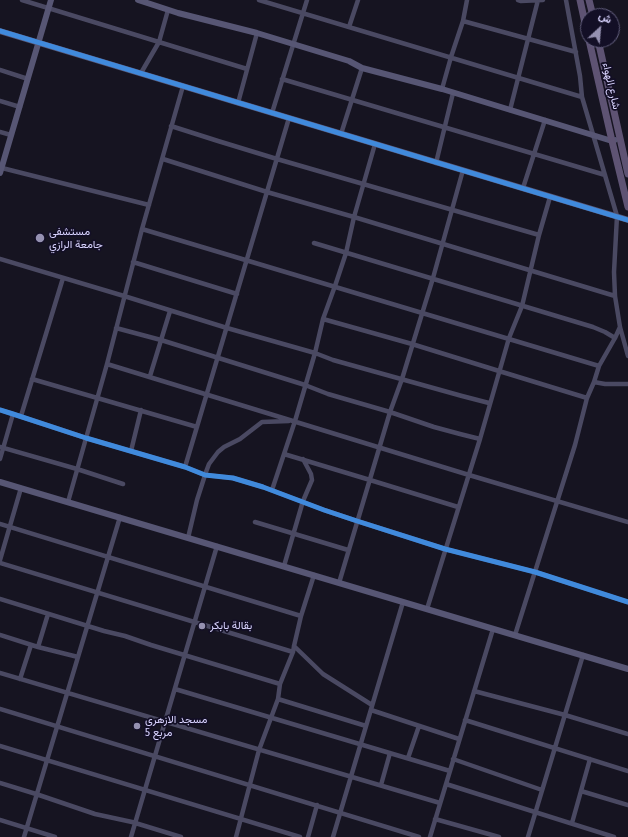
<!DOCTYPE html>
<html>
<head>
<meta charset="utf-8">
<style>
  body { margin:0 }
  #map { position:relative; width:628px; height:837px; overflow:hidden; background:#161421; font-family:"Fira Sans Condensed",Vazirmatn,sans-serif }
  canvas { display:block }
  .north { position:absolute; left:580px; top:8px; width:40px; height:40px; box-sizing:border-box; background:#130f26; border:1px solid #625e7d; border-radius:50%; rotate:26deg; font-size:11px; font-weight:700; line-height:16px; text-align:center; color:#d9d4ff }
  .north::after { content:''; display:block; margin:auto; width:14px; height:18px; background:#9591b1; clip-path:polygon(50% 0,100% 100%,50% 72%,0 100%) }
</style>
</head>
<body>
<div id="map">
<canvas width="628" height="837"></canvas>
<div class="north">ش</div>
</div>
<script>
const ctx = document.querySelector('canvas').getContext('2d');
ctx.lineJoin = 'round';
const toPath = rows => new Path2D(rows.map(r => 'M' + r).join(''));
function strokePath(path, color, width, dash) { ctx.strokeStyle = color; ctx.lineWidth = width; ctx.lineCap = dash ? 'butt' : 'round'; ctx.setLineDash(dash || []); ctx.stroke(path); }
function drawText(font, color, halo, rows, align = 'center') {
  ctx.font = font + ' "Fira Sans Condensed",Vazirmatn,sans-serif'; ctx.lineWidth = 3.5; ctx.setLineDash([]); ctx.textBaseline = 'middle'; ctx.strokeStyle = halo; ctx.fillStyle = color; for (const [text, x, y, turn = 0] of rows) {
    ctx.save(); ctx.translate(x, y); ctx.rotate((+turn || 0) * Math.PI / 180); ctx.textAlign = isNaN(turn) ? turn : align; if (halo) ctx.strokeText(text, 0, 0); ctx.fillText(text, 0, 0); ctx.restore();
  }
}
strokePath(toPath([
  [22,0,247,69],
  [259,0,582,97],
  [518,0,521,1,543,0],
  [566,0,580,76,582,97,617,216,614,272,615,296,620,327,628,356],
  [463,21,576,52],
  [349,27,358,0],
  [0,70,28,79],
  [141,73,159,42,168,10],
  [282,79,605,175],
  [442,89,451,57,463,21,467,0],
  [0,101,20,107],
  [238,103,257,33],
  [510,110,538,0],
  [272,113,307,0],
  [171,126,218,141,277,159,539,235],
  [0,132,11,135],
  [341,134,362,68],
  [163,159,267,192,354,217,615,296],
  [436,163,453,93],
  [2,168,149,205],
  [523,188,545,120],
  [142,229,599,366],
  [314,243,593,327,605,332,615,338],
  [0,259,124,296,227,328,315,353,333,360,462,396,489,403],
  [133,262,237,294],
  [323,319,412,344,499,371,587,398],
  [116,328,161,340,305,385,328,394,390,412,434,427,460,434,480,439,427,609],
  [107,364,469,475,628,522],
  [150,376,170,311],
  [32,379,197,427],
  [594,382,605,384,628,384],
  [0,410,13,414,86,438,185,467,205,475,233,478,263,487,324,510,357,521,445,549,535,572,628,602],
  [21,416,63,278],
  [480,439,509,338,522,306,539,235,550,197],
  [0,447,77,469,123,484],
  [131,451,141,410],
  [284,454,370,480,458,507],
  [0,459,13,414],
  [185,467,289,118],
  [272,490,295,421,315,353,323,319,335,286,346,253,354,217,375,144],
  [68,502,107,364,142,229,183,86],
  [255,522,348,550],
  [0,524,301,616],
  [188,538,197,500,206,472,209,464,218,452,224,447,240,439,262,422,289,421],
  [0,560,21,488],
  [0,563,293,652],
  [284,566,303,501,312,480,311,474,303,459],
  [339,583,390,412,402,379,433,278,463,170],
  [0,599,104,631,125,636,151,645,280,684],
  [0,635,38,647,78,657],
  [515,635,575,445,587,398,594,382,599,366,615,338,620,327],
  [294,646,323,674,372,705],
  [38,647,48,614],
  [0,673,440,803],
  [20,679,31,645],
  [175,689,450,771],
  [474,691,565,715,628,734],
  [278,699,366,726],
  [0,709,419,837],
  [371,710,459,739],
  [465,720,628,771],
  [0,746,300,837],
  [408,758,419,726],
  [453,759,542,790],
  [0,783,36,794,95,814,132,822,181,837],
  [446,784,614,837],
  [381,785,390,753],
  [581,791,628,805],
  [435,819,499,837],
  [0,820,55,837],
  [572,823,590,759],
  [24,837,120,517],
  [131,837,217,546],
  [236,837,259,750,278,699,280,684,293,652,294,646,301,616,314,575],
  [308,837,317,805],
  [333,837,403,602],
  [430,837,493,629],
  [528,837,583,655]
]), '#4a4962', 4.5);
strokePath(toPath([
  [138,0,178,13,257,33,349,61,362,68,442,89,612,141,615,140],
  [0,31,628,220],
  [0,173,51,0],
  [0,482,628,669]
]), '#575674', 6);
strokePath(toPath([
  [580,0,588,37],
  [589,0,593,16],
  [589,40,612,141,628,207],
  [598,40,628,174]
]), '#5e5373', 7);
strokePath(toPath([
  [0,31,628,220],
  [0,410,13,414,86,438,185,467,205,475,233,478,263,487,324,510,357,521,445,549,535,572,628,602]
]), '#408adc', 5);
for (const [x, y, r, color] of [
  [40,238,5,"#9591b1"],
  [202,626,4,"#9591b1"],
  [137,726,4,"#9591b1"]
]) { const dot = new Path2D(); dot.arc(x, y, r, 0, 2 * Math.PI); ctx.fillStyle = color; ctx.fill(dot); strokePath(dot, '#130f26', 1.5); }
drawText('11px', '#d9d4ff', '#130f26', [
  ["شارع الهواء",611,86,77]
]);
drawText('11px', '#d9d4ff', '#130f26', [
  ["مستشفى",49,232],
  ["جامعة الرازي",49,245],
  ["بقالة بابكر",210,626],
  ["مسجد الازهري",145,720],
  ["مربع 5",145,733]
], 'left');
</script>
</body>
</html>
